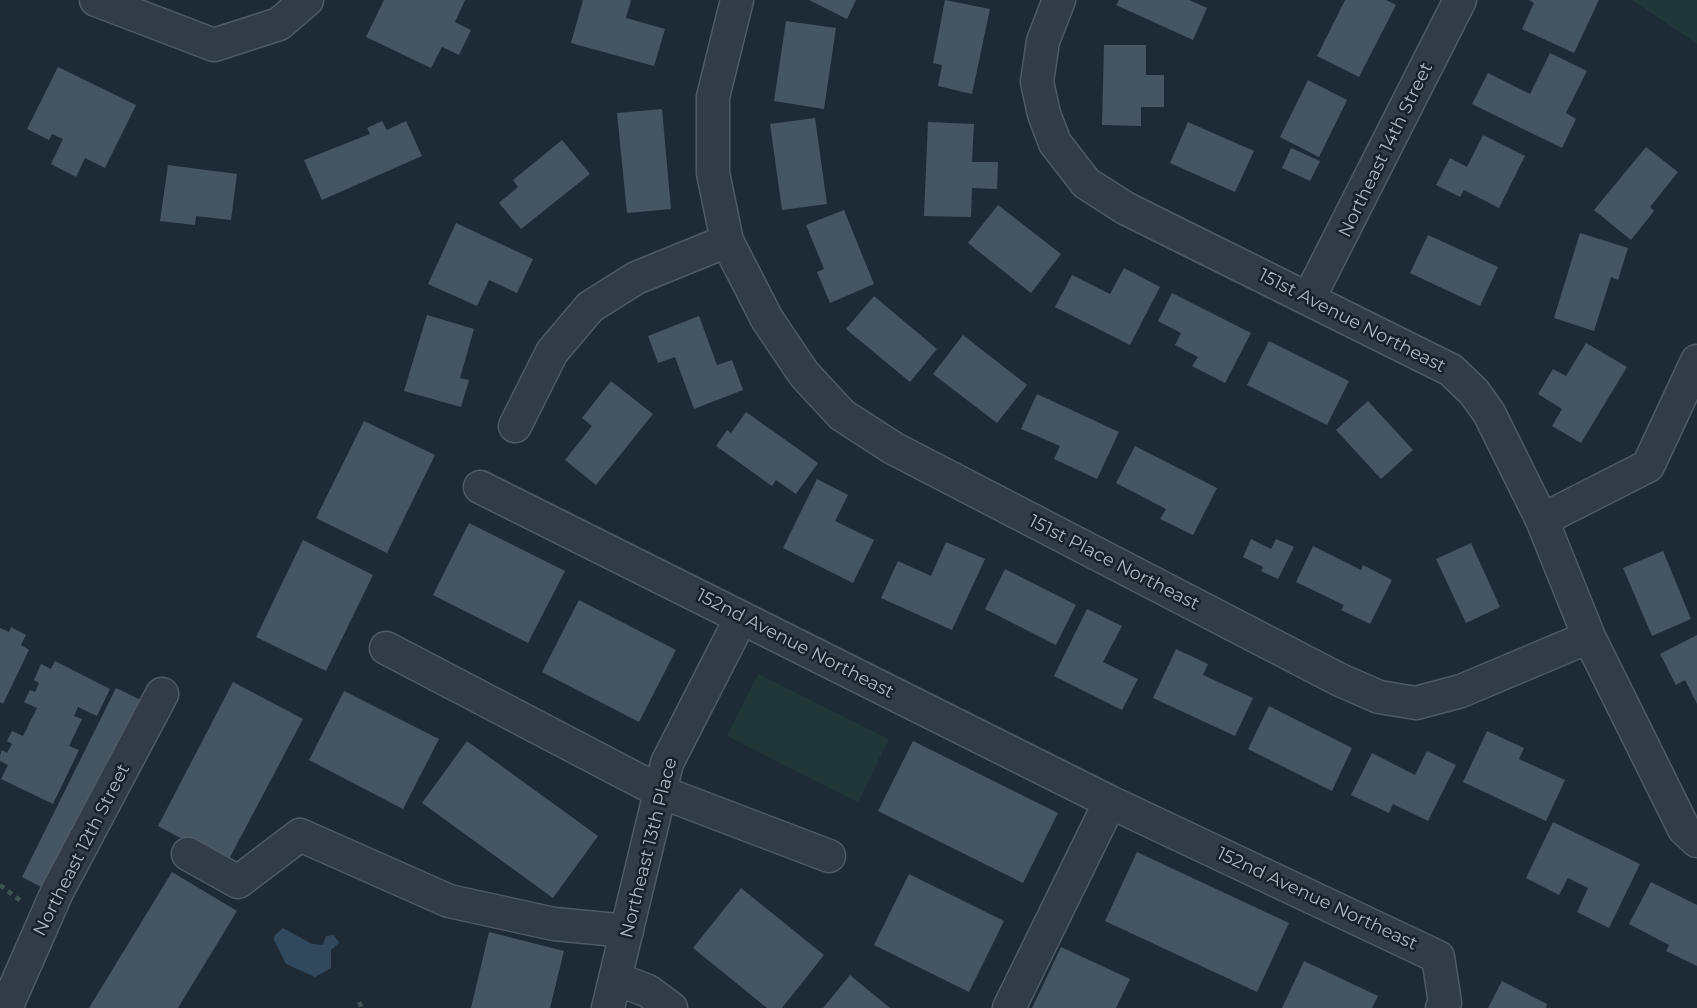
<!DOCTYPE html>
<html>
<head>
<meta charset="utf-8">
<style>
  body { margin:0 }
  canvas { display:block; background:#1e2a36 }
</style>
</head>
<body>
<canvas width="1697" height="1008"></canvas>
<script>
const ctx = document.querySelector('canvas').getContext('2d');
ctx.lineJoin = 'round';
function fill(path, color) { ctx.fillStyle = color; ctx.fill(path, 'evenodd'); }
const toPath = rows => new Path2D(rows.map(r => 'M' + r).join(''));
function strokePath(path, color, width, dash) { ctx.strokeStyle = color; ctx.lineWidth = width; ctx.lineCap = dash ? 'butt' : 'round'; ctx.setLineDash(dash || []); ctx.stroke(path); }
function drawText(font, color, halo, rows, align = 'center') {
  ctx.font = font + ' Montserrat,sans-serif'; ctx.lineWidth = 5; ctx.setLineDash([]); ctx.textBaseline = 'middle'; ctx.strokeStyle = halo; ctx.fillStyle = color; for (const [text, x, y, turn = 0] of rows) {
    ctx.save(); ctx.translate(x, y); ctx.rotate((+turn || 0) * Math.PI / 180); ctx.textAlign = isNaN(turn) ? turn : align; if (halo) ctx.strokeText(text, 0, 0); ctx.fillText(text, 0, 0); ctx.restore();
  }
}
fill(toPath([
  [1632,0,1697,0,1697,44,1669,25],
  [758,674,889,739,858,802,727,736]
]), '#203637');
fill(toPath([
  [283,928,312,944,323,945,326,936,334,935,339,943,331,950,331,968,315,977,286,964,274,940,274,936]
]), '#31485d');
fill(toPath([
  [384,0,465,0,455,22,471,30,459,55,442,47,431,68,366,37],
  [583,0,631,0,626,18,665,29,654,66,571,43],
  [809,0,856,0,847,19],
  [945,0,990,9,972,94,938,86,942,65,933,63],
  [1119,0,1189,0,1207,8,1193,40,1116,5],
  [1345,0,1386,0,1396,5,1359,77,1317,56],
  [1529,0,1599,0,1574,53,1522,29,1534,3],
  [786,21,836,28,824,109,774,101],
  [1104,45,1146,45,1146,75,1164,75,1164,107,1141,107,1141,126,1102,125],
  [1550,53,1587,71,1566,113,1576,119,1562,148,1472,104,1488,73,1530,94],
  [58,67,136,105,105,168,85,158,76,177,51,164,63,139,52,134,49,140,27,129],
  [1308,80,1347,100,1319,157,1280,137],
  [662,109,671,209,627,213,617,113],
  [815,118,827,204,782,210,770,124],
  [382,121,387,130,406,121,422,156,322,200,304,160,370,134,367,128],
  [928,122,974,124,972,162,998,162,997,189,972,188,971,217,924,216],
  [1188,122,1254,151,1235,192,1170,163],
  [1483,135,1525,156,1499,208,1464,190,1460,197,1436,185,1450,158,1467,167],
  [562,140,590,174,521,229,499,203,518,187,513,180],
  [1646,147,1678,172,1650,207,1654,211,1631,240,1594,210],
  [1291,148,1320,161,1310,181,1282,168],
  [168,165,237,174,231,220,196,216,195,225,160,221],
  [998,205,1061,254,1031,293,968,243],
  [844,210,874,284,830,303,817,272,824,269,806,225],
  [456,223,533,259,517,293,489,280,477,306,428,284],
  [1580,233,1628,248,1618,280,1611,277,1594,331,1554,318],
  [1428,235,1498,267,1480,306,1410,273],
  [1124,268,1160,287,1130,345,1055,307,1072,275,1110,294],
  [1172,293,1251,333,1225,383,1192,366,1198,357,1175,345,1181,333,1158,321],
  [874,296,937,349,910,382,846,329],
  [427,315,474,329,460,378,469,380,461,407,404,391],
  [699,316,717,365,732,360,743,390,694,409,675,357,658,363,648,336],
  [963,335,1027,385,997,423,933,374],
  [1269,341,1349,381,1327,425,1247,385],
  [1586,343,1627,367,1581,443,1552,426,1562,409,1538,394,1553,369,1566,376],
  [611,381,653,414,596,485,565,460,592,426,582,418],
  [1037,394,1119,432,1097,479,1054,459,1060,446,1021,429],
  [1368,401,1413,450,1381,479,1336,430],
  [746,412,818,463,796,494,776,480,772,486,716,446,727,430,731,433],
  [364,421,435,455,387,553,316,518],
  [1135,446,1217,488,1193,535,1160,519,1166,509,1116,483],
  [817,479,848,495,835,521,874,540,853,583,783,548],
  [469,523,565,571,528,643,433,595],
  [1251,539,1271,549,1276,539,1294,547,1278,579,1261,571,1263,567,1243,557],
  [303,540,373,575,326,671,256,637],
  [946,542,985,559,952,630,881,598,898,561,931,576],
  [1471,543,1500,607,1466,623,1436,559],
  [1313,546,1361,570,1363,565,1392,580,1370,624,1341,610,1344,605,1296,582],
  [1663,551,1691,619,1652,636,1623,568],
  [1005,569,1076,605,1056,645,985,609],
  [579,600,676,650,639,722,542,672],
  [1087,609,1122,626,1103,662,1138,679,1122,710,1054,676],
  [11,627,26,635,21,645,29,650,3,704,0,702,0,628,9,632],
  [1697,635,1697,704,1685,680,1676,685,1660,654],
  [1176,649,1208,664,1203,675,1253,698,1235,736,1153,698],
  [55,661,110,689,97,716,78,707,74,716,82,719,69,746,79,750,53,804,1,779,8,765,0,761,0,755,2,750,7,753,12,744,7,741,12,731,23,736,37,708,24,702,30,690,35,692,39,683,34,680,41,664,51,669],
  [233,682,303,719,227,863,158,826],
  [116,688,141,700,47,890,22,877],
  [344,691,439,739,403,809,309,760],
  [1269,706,1352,748,1332,791,1248,749],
  [1487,731,1524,748,1519,759,1565,780,1546,821,1463,782],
  [467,741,598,836,553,898,422,803],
  [913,741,1058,813,1023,883,878,811],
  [1427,751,1456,765,1428,821,1393,804,1389,813,1351,795,1372,753,1415,775],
  [1553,822,1640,864,1609,928,1577,912,1588,888,1568,878,1559,895,1526,878],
  [1137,852,1289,923,1257,992,1105,921],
  [172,872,237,911,178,1008,89,1008],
  [909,874,1004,921,969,992,874,945],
  [1651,882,1697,905,1697,966,1666,951,1669,945,1629,924],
  [741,888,824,955,782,1008,767,1008,693,948],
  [489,932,564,951,550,1008,471,1008],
  [1061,947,1130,979,1116,1008,1032,1008],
  [1304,961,1378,996,1372,1008,1282,1008],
  [850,975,890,1008,823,1008],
  [1502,981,1547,1004,1546,1008,1488,1008]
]), '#465562');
const minor = toPath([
  [96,0,214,45,279,24,307,0],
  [1059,0,1043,41,1037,82,1044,114,1055,143,1086,183,1125,208,1451,370,1474,392,1489,413,1542,520,1589,637,1684,829,1697,841],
  [727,241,767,319,804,374,842,415,893,448,1340,680,1379,697,1416,703,1461,691,1589,637],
  [1309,298,1460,0],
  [515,426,552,352,590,307,636,278,727,241,713,173,713,97,737,0],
  [480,487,1110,802,1438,957,1445,1003,1442,1008],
  [1542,520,1648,466,1697,361],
  [386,648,661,792,829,856],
  [188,854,238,882,300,835,449,901,554,924,627,931],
  [617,979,648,991,671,1008],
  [6,1008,57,892,162,694],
  [608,1008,667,763,741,618],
  [1009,1008,1110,802]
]);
strokePath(minor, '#4f5a65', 35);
strokePath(toPath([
  [0,885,21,901],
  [359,1002,362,1008]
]), '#3e5354', 4.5, [5, 5]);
strokePath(minor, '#323c46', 32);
drawText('18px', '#abb7c4', '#18212a', [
  ["Northeast 14th Street",1386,150,-64],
  ["151st Avenue Northeast",1352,321,27],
  ["151st Place Northeast",1114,563,27],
  ["152nd Avenue Northeast",795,644,27],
  ["Northeast 13th Place",649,848,-76],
  ["Northeast 12th Street",82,850,-63],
  ["152nd Avenue Northeast",1317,899,25]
]);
</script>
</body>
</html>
